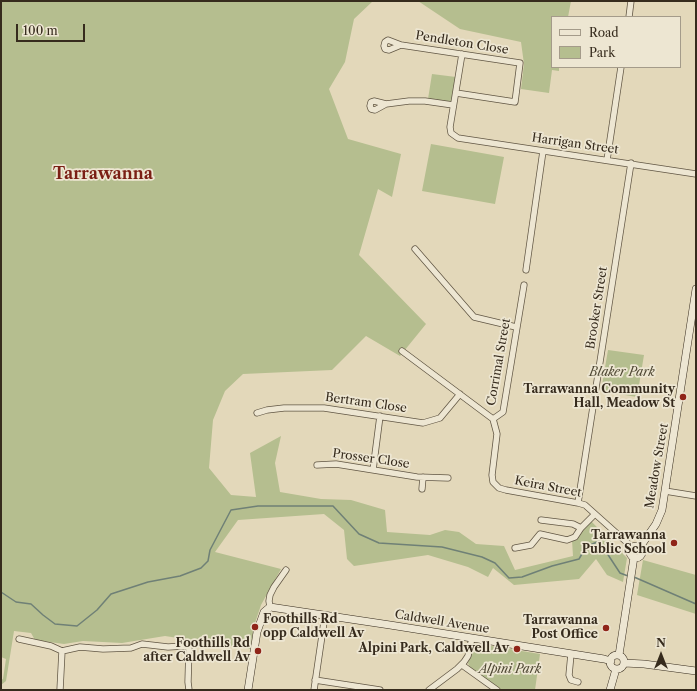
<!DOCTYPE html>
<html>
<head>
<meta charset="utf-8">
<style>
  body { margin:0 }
  #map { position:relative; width:697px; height:691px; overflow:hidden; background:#e3d8ba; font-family:"Libre Caslon Text",serif }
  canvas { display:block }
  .frame { position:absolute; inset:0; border:2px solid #362b1d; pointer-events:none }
  .legend { position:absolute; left:551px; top:16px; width:130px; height:52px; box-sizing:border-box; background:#ede6d2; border:1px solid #a49b8a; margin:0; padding:5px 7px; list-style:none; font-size:12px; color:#362b1d }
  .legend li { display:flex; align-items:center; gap:8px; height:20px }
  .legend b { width:20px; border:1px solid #a49b8a }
  .north { position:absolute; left:641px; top:635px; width:40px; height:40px; -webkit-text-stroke:3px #ede6d2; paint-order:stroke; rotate:0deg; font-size:11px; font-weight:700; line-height:16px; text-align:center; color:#362b1d }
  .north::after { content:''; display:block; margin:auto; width:14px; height:18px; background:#362b1d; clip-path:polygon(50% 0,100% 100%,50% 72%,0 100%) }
  .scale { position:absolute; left:16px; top:24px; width:69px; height:18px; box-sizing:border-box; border:2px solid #362b1d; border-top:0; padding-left:5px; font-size:12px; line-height:14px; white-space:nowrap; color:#362b1d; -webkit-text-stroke:3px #ede6d2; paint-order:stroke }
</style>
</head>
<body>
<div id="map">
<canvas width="697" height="691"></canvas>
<div class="frame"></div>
<ul class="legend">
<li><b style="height:5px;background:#ede6d2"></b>Road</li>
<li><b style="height:11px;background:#b5be8f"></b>Park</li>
</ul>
<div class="north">N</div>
<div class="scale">100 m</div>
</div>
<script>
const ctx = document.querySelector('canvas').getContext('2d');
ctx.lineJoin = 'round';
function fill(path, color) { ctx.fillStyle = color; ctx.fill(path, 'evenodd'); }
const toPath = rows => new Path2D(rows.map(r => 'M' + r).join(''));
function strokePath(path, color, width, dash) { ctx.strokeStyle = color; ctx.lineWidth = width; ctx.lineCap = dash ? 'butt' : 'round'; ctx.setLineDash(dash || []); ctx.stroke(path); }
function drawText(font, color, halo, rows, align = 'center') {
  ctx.font = font + ' "Libre Caslon Text",serif'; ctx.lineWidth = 3.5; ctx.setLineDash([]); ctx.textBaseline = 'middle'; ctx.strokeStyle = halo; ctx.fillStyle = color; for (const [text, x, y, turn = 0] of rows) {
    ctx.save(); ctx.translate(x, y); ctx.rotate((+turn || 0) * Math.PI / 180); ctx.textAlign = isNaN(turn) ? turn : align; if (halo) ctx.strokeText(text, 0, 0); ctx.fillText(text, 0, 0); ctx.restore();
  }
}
fill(toPath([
  [1,1,373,1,354,19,345,62,329,89,348,139,401,154,392,197,378,189,359,255,426,324,400,356,366,336,332,370,243,374,225,391,213,420,209,468,231,495,256,497,250,453,281,436,275,463,280,492,321,499,351,500,385,510,387,532,430,535,445,530,459,532,476,544,504,546,515,570,573,556,572,540,590,520,627,558,623,582,607,575,596,559,579,579,514,585,493,568,488,577,468,567,428,555,354,566,347,559,344,530,324,514,238,520,215,552,281,569,261,605,254,626,250,649,165,636,122,643,83,641,64,644,35,640,31,633,14,631,6,681,1,685,1,680,3,679,6,659,1,657],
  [418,1,571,1,568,17,552,17,552,67,559,67,559,71,552,70,549,93,521,89,524,64,521,42,460,29],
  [432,74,456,77,452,100,449,102,428,99],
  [431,144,504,157,495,204,422,191],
  [608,350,644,355,637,397,601,391],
  [643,560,696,575,696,614,637,595],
  [479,644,540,654,535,690,501,690,470,668,468,663,473,648,476,645]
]), '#b5be8f');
strokePath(toPath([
  [634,577,696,604],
  [1,592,16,602,31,604,43,615,55,624,77,626,97,610,111,594,148,582,180,576,201,568,208,561,210,550,231,510,258,506,333,506,359,534,379,543,442,547,482,557,495,563,509,578,522,577,552,566,579,559,586,547,599,541,620,573,628,576]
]), '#6f8076', 1.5);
const street = toPath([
  [629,17,631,1],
  [401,45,388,40,385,42,384,46,385,49,389,50,401,45,520,63,515,102,456,93],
  [462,54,450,127,451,133,458,138,696,174],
  [386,104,374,101,371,102,370,106,371,109,375,110,386,104,409,101,425,101,453,105],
  [607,160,621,67],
  [415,249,474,317,516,327],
  [526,270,543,151],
  [524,285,503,412,493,419,497,434,492,475,493,482,499,488,506,490,578,503,585,505,632,547],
  [402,351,493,419],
  [257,413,267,410,284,408,324,408,423,423,440,418,460,394],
  [317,465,336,464,417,477,448,478],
  [373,470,380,416],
  [422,489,423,477],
  [665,491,696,496],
  [578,503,631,163],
  [541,520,573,524,581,528],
  [515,548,531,545,540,534,567,540,575,537,581,528,595,514],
  [270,607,269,601,270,595,274,587,286,570],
  [19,639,51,646,62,651],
  [62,651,80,647,103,649,131,648,142,644,168,647,184,646,189,648,188,682,189,690],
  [571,654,569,675,571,680,578,682],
  [462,665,497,690],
  [315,680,380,690],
  [60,690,62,651],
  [314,690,325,615],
  [429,690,457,669,464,662,468,656,472,638]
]);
const secondary = toPath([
  '630 552a6 6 0 1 1 12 0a6 6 0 1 1-12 0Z',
  [640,547,656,524,662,510,696,289],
  [619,655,634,557],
  '610 662a7 7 0 1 1 14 0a7 7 0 1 1-14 0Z',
  [624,663,644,664,696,671],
  [248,690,257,632,264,612,270,607,390,625,604,659,611,661],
  [610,690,616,669]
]);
strokePath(street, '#615644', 7);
strokePath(secondary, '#362b1d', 8);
strokePath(street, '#ede6d2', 5.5);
strokePath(secondary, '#ede6d2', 7);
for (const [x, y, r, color] of [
  [683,397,4,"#8f2418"],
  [674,543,4,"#8f2418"],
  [255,627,4,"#8f2418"],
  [606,628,4,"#8f2418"],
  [517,649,4,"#8f2418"],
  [258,651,4,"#8f2418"]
]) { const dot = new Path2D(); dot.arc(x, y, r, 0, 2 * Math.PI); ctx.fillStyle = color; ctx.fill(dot); strokePath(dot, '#ede6d2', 1.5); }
drawText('12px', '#362b1d', '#ede6d2', [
  ["Pendleton Close",462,43,9],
  ["Harrigan Street",575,144,8],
  ["Brooker Street",597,308,-81],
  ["Corrimal Street",499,362,-80],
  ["Bertram Close",366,403,8],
  ["Prosser Close",371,459,8],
  ["Meadow Street",657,466,-80],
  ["Keira Street",548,487,11],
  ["Caldwell Avenue",442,622,9]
]);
drawText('italic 12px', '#4f4834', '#ede6d2', [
  ["Blaker Park",622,373],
  ["Alpini Park",510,670]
]);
drawText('bold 12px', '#362b1d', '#ede6d2', [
  ["Tarrawanna Community",675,390],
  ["Hall, Meadow St",675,404],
  ["Tarrawanna",666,536],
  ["Public School",666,550],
  ["Foothills Rd",263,620,"left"],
  ["opp Caldwell Av",263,634,"left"],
  ["Tarrawanna",598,621],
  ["Post Office",598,635],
  ["Foothills Rd",250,644],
  ["after Caldwell Av",250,658],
  ["Alpini Park, Caldwell Av",509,649]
], 'right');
drawText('bold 16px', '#7a1f14', '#ede6d2', [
  ["Tarrawanna",103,174]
]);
</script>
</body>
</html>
